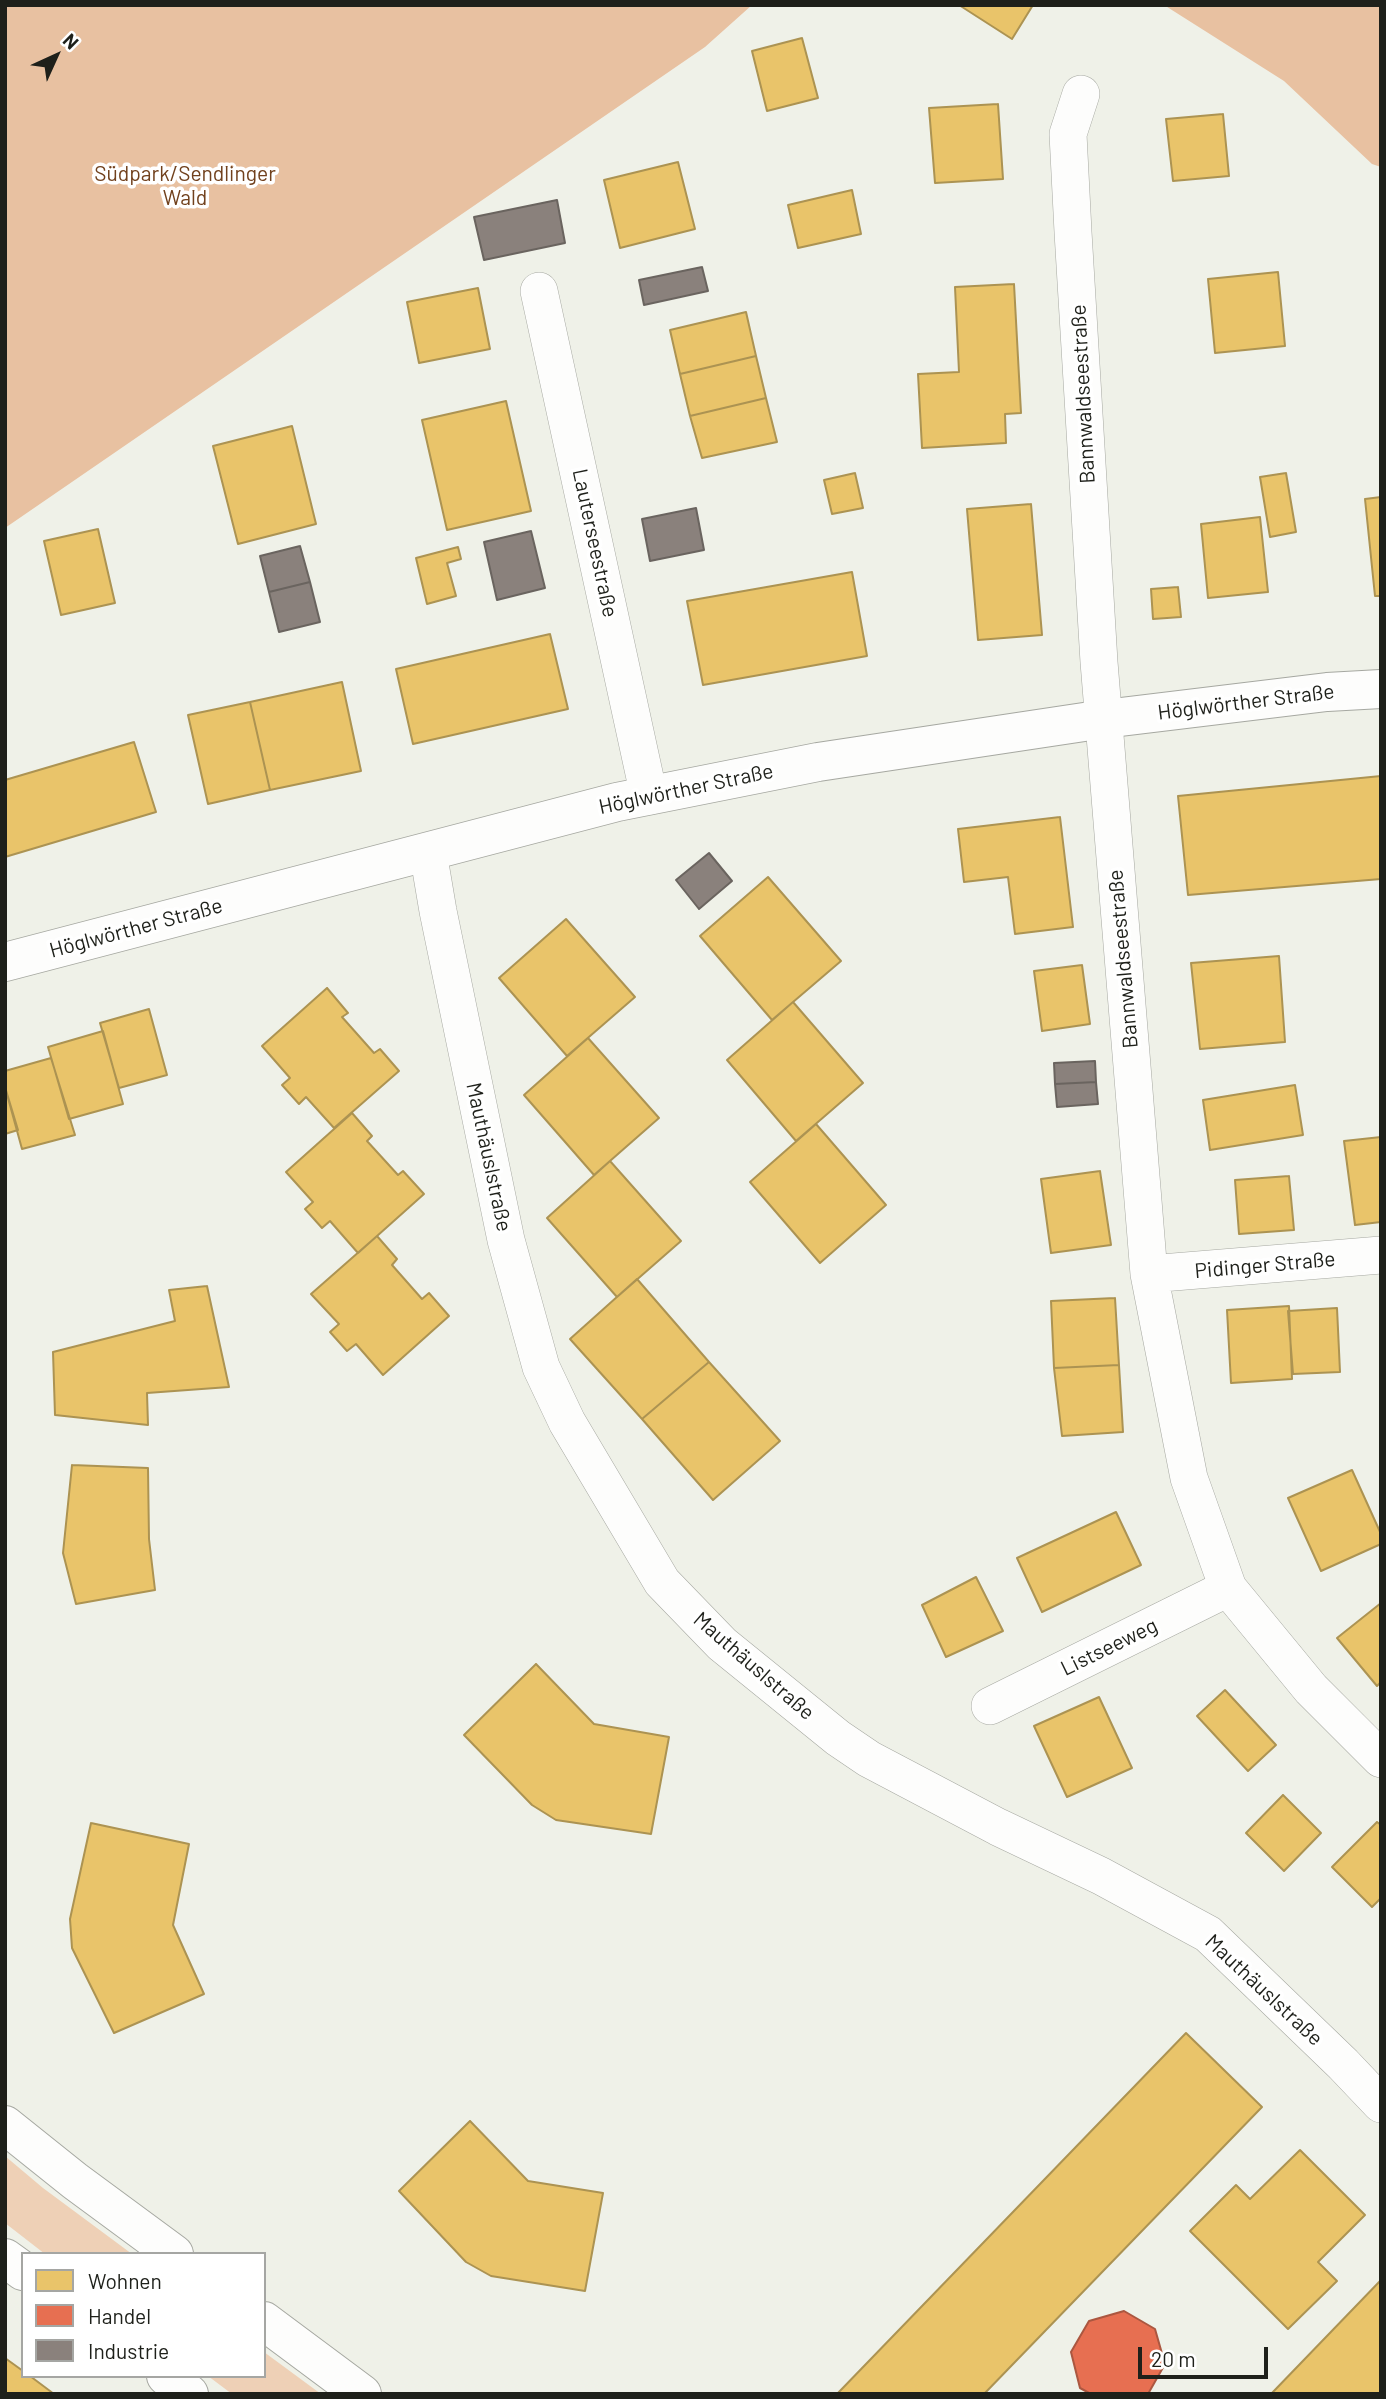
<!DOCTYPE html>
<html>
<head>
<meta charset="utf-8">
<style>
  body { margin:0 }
  #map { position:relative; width:1386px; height:2399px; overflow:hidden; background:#eff1e8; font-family:Barlow,sans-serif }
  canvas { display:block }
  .frame { position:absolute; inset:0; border:7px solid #1e201a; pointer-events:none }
  .legend { position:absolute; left:21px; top:2252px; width:245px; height:126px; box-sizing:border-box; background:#fff; border:2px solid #a5a6a3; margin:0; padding:9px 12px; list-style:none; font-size:21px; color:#1e201a }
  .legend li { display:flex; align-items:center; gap:14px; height:35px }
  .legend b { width:35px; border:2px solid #a5a6a3 }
  .north { position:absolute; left:21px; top:21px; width:70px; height:70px; -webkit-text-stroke:5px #fff; paint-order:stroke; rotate:45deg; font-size:19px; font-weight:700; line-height:28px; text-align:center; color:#1e201a }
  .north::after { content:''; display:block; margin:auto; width:24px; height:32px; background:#1e201a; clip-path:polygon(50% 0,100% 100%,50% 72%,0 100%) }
  .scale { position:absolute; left:1138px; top:2347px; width:130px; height:32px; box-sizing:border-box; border:4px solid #1e201a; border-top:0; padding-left:9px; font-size:21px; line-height:24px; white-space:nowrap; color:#1e201a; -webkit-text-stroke:5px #fff; paint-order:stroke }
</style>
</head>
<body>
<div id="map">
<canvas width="1386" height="2399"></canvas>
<div class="frame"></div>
<ul class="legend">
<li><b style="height:19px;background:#e9c46a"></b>Wohnen</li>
<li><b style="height:19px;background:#e76f51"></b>Handel</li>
<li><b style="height:19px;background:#8a817c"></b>Industrie</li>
</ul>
<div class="north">N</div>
<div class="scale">20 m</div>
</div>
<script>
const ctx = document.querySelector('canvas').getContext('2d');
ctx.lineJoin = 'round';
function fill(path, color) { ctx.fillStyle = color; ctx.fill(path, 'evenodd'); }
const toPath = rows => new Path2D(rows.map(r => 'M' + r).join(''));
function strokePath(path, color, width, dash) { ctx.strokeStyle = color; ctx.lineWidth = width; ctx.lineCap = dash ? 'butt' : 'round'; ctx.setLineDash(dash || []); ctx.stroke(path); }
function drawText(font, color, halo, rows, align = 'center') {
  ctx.font = font + ' Barlow,sans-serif'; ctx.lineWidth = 7; ctx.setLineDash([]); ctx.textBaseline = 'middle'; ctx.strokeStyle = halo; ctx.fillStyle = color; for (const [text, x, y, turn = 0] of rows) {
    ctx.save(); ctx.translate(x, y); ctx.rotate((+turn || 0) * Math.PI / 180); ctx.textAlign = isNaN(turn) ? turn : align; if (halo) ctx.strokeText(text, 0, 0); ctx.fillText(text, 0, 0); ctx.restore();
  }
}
fill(toPath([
  [5,2156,43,2188,132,2254,45,2254,5,2223],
  [264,2352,321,2394,232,2394,208,2376,264,2376]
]), '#eed0b6');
fill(toPath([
  [5,5,752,5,705,47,5,528],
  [1164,5,1381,5,1381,167,1372,164,1284,81]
]), '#e8c1a1');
const homes = toPath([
  [959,5,1033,5,1012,39,959,5],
  [802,38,818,98,767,111,752,51,802,38],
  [998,104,1003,179,935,183,929,108,998,104],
  [1223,114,1229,176,1173,181,1166,119,1223,114],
  [678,162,695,229,620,248,604,180,678,162],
  [852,190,861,234,798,248,788,205,852,190],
  [1278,272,1285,346,1215,353,1208,279,1278,272],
  [1014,284,1021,413,1005,414,1006,443,922,448,918,374,959,372,955,287,1014,284],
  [478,288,490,349,419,363,407,302,478,288],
  [746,312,756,356,680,374,670,330,746,312],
  [756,356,766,398,690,416,680,374,756,356],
  [766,398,777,442,702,458,690,416,766,398],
  [506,401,531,511,447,530,422,420,506,401],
  [292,426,316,524,238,544,213,446,292,426],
  [855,473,863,508,832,514,824,480,855,473],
  [1286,473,1296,532,1270,537,1260,477,1286,473],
  [1381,497,1381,596,1375,596,1365,499,1381,497],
  [1031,504,1042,635,978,640,967,509,1031,504],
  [1260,517,1268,592,1208,598,1201,524,1260,517],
  [98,529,115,603,61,615,44,541,98,529],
  [458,547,461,559,447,563,456,596,427,604,416,558,458,547],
  [852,572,867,656,703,685,687,601,852,572],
  [1178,587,1181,617,1153,619,1151,589,1178,587],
  [550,634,568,709,413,744,396,669,550,634],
  [342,682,361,771,270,790,250,702,342,682],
  [250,702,270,790,208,804,188,715,250,702],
  [134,742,156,812,5,857,5,780,134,742],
  [1381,776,1381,879,1188,895,1178,796,1381,776],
  [1060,817,1073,927,1015,934,1008,877,964,882,958,829,1060,817],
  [768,877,841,961,772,1020,700,936,768,877],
  [566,919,635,997,567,1056,499,978,566,919],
  [1279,956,1285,1042,1200,1049,1191,963,1279,956],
  [1082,965,1090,1024,1042,1031,1034,971,1082,965],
  [327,988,348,1013,342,1017,374,1053,380,1049,399,1071,334,1128,306,1097,299,1104,282,1085,290,1078,262,1046,327,988],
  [793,1002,863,1083,796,1141,727,1060,793,1002],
  [149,1009,167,1075,119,1088,100,1023,149,1009],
  [103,1031,123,1104,69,1119,48,1047,103,1031],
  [588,1038,659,1118,594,1175,524,1095,588,1038],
  [51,1058,75,1135,22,1149,5,1087,5,1071,51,1058],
  [1295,1085,1303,1135,1210,1150,1203,1100,1295,1085],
  [5,1087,18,1130,5,1134,5,1087],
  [352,1113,372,1136,367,1141,398,1175,403,1171,424,1194,358,1253,330,1221,322,1228,305,1209,313,1202,286,1172,352,1113],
  [816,1124,886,1205,820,1263,750,1182,816,1124],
  [1381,1137,1381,1222,1355,1225,1344,1141,1381,1137],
  [610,1161,681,1241,617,1297,547,1218,610,1161],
  [1100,1171,1111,1245,1051,1253,1041,1179,1100,1171],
  [1289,1176,1294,1230,1239,1234,1235,1180,1289,1176],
  [377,1236,397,1259,392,1265,422,1299,429,1293,449,1316,383,1375,356,1344,347,1351,330,1332,339,1324,311,1294,377,1236],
  [637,1279,709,1362,642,1419,570,1339,637,1279],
  [207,1286,229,1387,147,1393,148,1425,55,1415,53,1352,175,1321,169,1290,207,1286],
  [1115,1298,1119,1365,1054,1368,1051,1301,1115,1298],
  [1289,1306,1292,1379,1231,1383,1227,1310,1289,1306],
  [1337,1308,1340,1372,1293,1374,1288,1311,1337,1308],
  [709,1362,780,1441,713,1500,642,1419,709,1362],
  [1119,1365,1123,1432,1062,1436,1054,1368,1119,1365],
  [72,1465,148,1468,149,1539,155,1590,76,1604,63,1553,72,1465],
  [1352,1470,1381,1534,1381,1544,1321,1571,1288,1498,1352,1470],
  [1116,1512,1141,1565,1042,1612,1017,1558,1116,1512],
  [976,1577,1003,1631,946,1657,922,1605,976,1577],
  [1381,1603,1381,1682,1377,1686,1337,1638,1381,1603],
  [536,1664,594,1724,669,1737,651,1834,556,1820,532,1805,464,1735,536,1664],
  [1225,1690,1276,1745,1248,1771,1197,1716,1225,1690],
  [1099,1697,1132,1768,1067,1797,1034,1726,1099,1697],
  [1283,1795,1321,1833,1284,1871,1246,1833,1283,1795],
  [1377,1822,1381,1825,1381,1898,1372,1907,1332,1867,1377,1822],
  [91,1823,189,1844,173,1925,204,1994,114,2033,72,1948,70,1919,91,1823],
  [1186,2033,1262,2107,984,2394,837,2394,1186,2033],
  [470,2121,528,2181,603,2193,585,2291,491,2276,466,2262,399,2191,470,2121],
  [1300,2150,1365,2215,1318,2262,1337,2281,1288,2329,1190,2231,1236,2185,1250,2199,1300,2150],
  [1381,2280,1381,2394,1271,2394,1381,2280],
  [5,2358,23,2371,23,2376,30,2376,54,2394,5,2394,5,2358]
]);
fill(homes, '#e9c46a');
strokePath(homes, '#ac9352', 2);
const shops = toPath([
  [1124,2311,1155,2329,1165,2364,1148,2394,1091,2394,1080,2388,1071,2352,1089,2321,1124,2311]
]);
fill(shops, '#e76f51');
strokePath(shops, '#ab5740', 2);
const industry = toPath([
  [557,200,565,243,484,260,474,217,557,200],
  [702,267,708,291,644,305,639,280,702,267],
  [696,508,704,550,650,561,642,519,696,508],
  [531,531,545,588,497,600,484,542,531,531],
  [300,546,310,582,269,592,260,556,300,546],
  [310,582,320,622,279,632,269,592,310,582],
  [709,853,732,881,699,909,676,880,709,853],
  [1095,1061,1096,1082,1055,1084,1054,1063,1095,1061],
  [1096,1082,1098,1104,1057,1107,1055,1084,1096,1082]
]);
fill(industry, '#8a817c');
strokePath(industry, '#6a645f', 2);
const minor = toPath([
  [1081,94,1068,134,1073,232,1099,662,1149,1274,1189,1478,1228,1588,1311,1689,1381,1759],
  [539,291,649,796],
  [428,852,438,911,506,1240,541,1367,567,1422,662,1582,722,1644,838,1738,869,1759,998,1827,1101,1876,1208,1934,1343,2064,1381,2104],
  [1149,1274,1381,1255],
  [990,1706,1228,1588]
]);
const tertiary = toPath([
  [5,962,617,802,818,762,1104,719,1327,692,1381,689]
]);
const secondary = toPath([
  [5,2125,75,2181,174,2254],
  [5,2258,23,2271],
  [264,2321,362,2394],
  [166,2376,189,2394]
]);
strokePath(minor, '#a6a8a1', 38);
strokePath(tertiary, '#a6a8a1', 40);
strokePath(secondary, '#a6a8a1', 40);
strokePath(minor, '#fdfdfc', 37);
strokePath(tertiary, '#fdfdfc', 38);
strokePath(secondary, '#fdfdfc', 38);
drawText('21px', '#71411d', '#fff', [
  ["Südpark/Sendlinger",185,174],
  ["Wald",185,198]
]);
drawText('21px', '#1e201a', '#fff', [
  ["Bannwaldseestraße",1083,394,-93],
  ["Lauterseestraße",595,543,78],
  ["Höglwörther Straße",1246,702,-7],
  ["Höglwörther Straße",686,789,-12],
  ["Höglwörther Straße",136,928,-15],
  ["Bannwaldseestraße",1123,959,-95],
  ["Mauthäuslstraße",489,1157,78],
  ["Pidinger Straße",1265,1265,-5],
  ["Listseeweg",1109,1647,-26],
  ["Mauthäuslstraße",754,1666,41],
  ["Mauthäuslstraße",1264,1990,43]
]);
</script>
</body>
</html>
